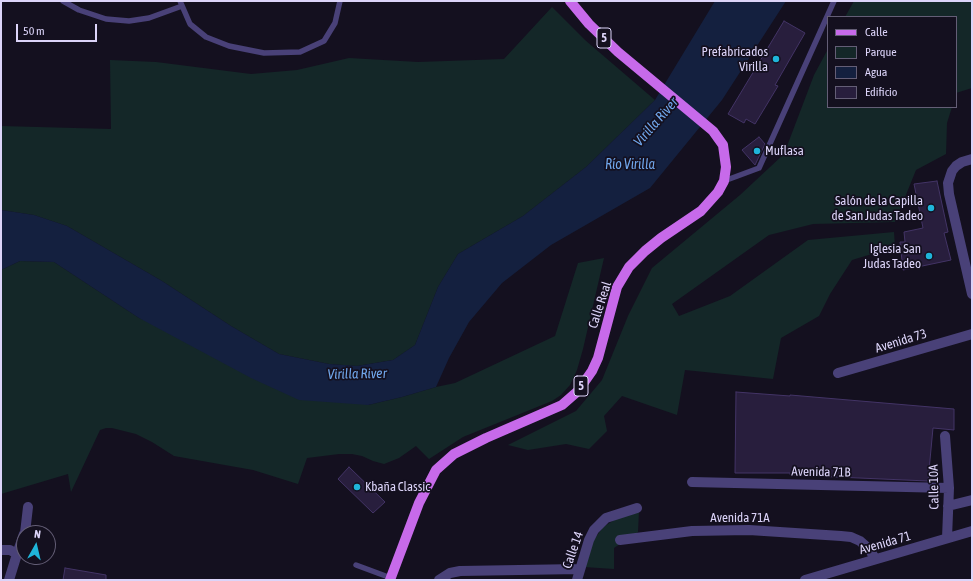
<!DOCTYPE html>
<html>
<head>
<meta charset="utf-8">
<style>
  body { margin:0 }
  #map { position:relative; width:973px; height:581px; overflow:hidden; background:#14101f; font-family:"Asap Condensed",sans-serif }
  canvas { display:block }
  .frame { position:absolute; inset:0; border:2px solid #dcd4f9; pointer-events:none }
  .legend { position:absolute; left:827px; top:16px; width:130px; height:92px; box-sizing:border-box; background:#14101f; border:1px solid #645e76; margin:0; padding:5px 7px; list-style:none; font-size:12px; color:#dcd4f9 }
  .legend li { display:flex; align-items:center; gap:8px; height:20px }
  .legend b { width:20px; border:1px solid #645e76 }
  .north { position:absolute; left:16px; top:525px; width:40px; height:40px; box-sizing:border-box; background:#14101f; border:1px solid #645e76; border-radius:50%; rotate:8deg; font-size:11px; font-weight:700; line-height:16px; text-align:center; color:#dcd4f9 }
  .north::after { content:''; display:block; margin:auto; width:14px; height:18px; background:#1fb5da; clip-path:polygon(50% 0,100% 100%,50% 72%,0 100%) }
  .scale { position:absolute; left:16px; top:24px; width:81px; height:18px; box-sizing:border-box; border:2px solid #dcd4f9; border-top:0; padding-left:5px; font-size:12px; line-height:14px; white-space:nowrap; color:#dcd4f9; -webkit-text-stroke:3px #14101f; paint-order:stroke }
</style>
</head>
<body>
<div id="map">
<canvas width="973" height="581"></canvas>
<div class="frame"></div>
<ul class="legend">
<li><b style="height:5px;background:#c76aea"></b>Calle</li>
<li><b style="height:11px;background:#142728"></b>Parque</li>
<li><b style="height:11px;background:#14203f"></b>Agua</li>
<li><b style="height:11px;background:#281e3d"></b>Edificio</li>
</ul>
<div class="north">N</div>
<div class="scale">50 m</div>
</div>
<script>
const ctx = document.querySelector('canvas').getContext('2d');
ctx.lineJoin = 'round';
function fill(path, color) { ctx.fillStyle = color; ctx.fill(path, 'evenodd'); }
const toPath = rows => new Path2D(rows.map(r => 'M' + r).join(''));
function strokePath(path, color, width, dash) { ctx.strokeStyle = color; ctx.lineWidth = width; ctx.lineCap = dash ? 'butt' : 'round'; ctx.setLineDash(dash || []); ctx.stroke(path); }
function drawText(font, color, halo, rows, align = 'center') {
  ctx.font = font + ' "Asap Condensed",sans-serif'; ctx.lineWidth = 3.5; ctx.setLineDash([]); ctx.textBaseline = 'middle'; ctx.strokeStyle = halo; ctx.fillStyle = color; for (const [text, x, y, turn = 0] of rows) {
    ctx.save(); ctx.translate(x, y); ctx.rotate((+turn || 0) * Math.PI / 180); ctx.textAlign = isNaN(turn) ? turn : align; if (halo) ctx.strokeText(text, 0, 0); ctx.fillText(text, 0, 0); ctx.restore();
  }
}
fill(toPath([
  [854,1,972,1,972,88,956,93,956,17,845,17],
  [552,7,585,40,655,100,586,167,523,216,458,254,438,287,415,345,393,360,357,366,329,364,279,354,231,326,162,281,67,226,34,215,1,210,1,126,111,129,110,60,156,62,251,74,297,70,349,58,418,62,504,59],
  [828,49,828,107,952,107,947,123,946,154,916,170,895,222,813,224,769,235,672,304,679,316,730,296,808,240,894,232,895,247,852,260,830,294,819,316,781,338,773,379,685,370,677,415,622,396,604,416,607,431,589,449,566,444,528,450,508,445,576,411,602,380,628,316,652,268,740,195,784,154,814,75],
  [604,258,583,349,577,370,570,385,561,395,552,401,463,437,429,459,416,446,399,458,384,464,373,461,362,456,352,454,339,454,307,458,298,484,253,470,174,456,152,442,136,434,112,428,106,428,100,430,71,492,68,474,1,494,1,270,20,261,54,262,139,318,368,405,402,397,436,387,455,383,555,336,578,263],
  [639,511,638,532,614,548,614,569,584,567,593,541,603,527,616,519]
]), '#142728');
fill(toPath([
  [715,1,786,1,722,100,650,188,551,245,502,283,469,322,449,358,436,387,402,397,368,405,299,400,251,378,139,318,54,262,20,261,1,270,1,210,34,215,67,226,162,281,231,326,279,354,329,364,357,366,393,360,415,345,438,287,458,254,523,216,586,167,655,100]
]), '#14203f');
const building = toPath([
  [784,21,805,33,775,85,778,86,755,124,746,119,744,123,728,114,784,21],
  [759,137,765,144,755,165,742,150,759,137],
  [937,181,948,232,944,233,951,260,903,270,900,242,905,242,904,232,923,228,914,184,937,181],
  [736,392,790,396,790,395,954,409,954,430,933,428,928,481,790,475,790,473,735,473,736,392],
  [349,467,385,502,373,513,338,479,349,467],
  [65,568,106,575,106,580,63,580,65,568]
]);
fill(building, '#281e3d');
strokePath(building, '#433466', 1);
strokePath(toPath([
  [63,1,79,10,106,19,129,21,149,18,182,6],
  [180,1,190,24,206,37,229,46,264,53,300,52,324,41,335,23,340,1],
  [724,181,759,168,834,1],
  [356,565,391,578]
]), '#494178', 5.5);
strokePath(toPath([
  [972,159,962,162,956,166,952,171,948,183,949,194,972,294],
  [838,373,972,334],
  [945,436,949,488,947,538],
  [692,482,949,488],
  [948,506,972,500],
  [25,533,28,507],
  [620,540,692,531,749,530,841,536,851,537,860,541,870,550,875,559],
  [1,550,10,550,17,554,24,534],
  [9,580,17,554],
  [439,580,450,573,460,571,579,569],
  [577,580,589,540,594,530,606,518,637,508],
  [805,580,972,531]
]), '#494178', 10);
strokePath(toPath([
  [390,580,419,503,436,470,454,454,486,438,562,405,578,391,592,371,598,358,617,287,629,267,645,251,661,238,701,211,718,192,724,181,726,167,723,145,713,131,618,52,589,24,570,1]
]), '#c76aea', 10);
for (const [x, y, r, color] of [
  [776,59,4,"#1fb5da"],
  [757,151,4,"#1fb5da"],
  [931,208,4,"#1fb5da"],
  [929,256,4,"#1fb5da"],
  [357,487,4,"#1fb5da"]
]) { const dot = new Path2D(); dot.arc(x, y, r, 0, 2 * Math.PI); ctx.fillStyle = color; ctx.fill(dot); strokePath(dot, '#14101f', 1.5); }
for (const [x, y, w] of [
  [604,38,14],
  [581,386,14]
]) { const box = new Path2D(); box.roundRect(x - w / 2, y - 10, w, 20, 3); ctx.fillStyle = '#14101f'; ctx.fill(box); strokePath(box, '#dcd4f9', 1); }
drawText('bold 12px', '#dcd4f9', null, [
  ["5",604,38],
  ["5",581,386]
]);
drawText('13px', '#dcd4f9', '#14101f', [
  ["Prefabricados",768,52],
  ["Virilla",768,67],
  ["Muflasa",765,151,"left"],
  ["Salón de la Capilla",923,201],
  ["de San Judas Tadeo",923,216],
  ["Iglesia San",921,249],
  ["Judas Tadeo",921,264],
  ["Kbaña Classic",365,487,"left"]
], 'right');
drawText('13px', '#dcd4f9', '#14101f', [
  ["Calle Real",600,305,-72],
  ["Avenida 73",901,341,-17],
  ["Avenida 71B",821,472,1],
  ["Calle 10A",934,487,-91],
  ["Avenida 71A",740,518],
  ["Avenida 71",885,543,-16],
  ["Calle 14",573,550,-71]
]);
drawText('italic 14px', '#70a6eb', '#14101f', [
  ["Virilla River",656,122,-49],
  ["Río Virilla",630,165],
  ["Virilla River",357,374,-1]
]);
</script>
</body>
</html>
